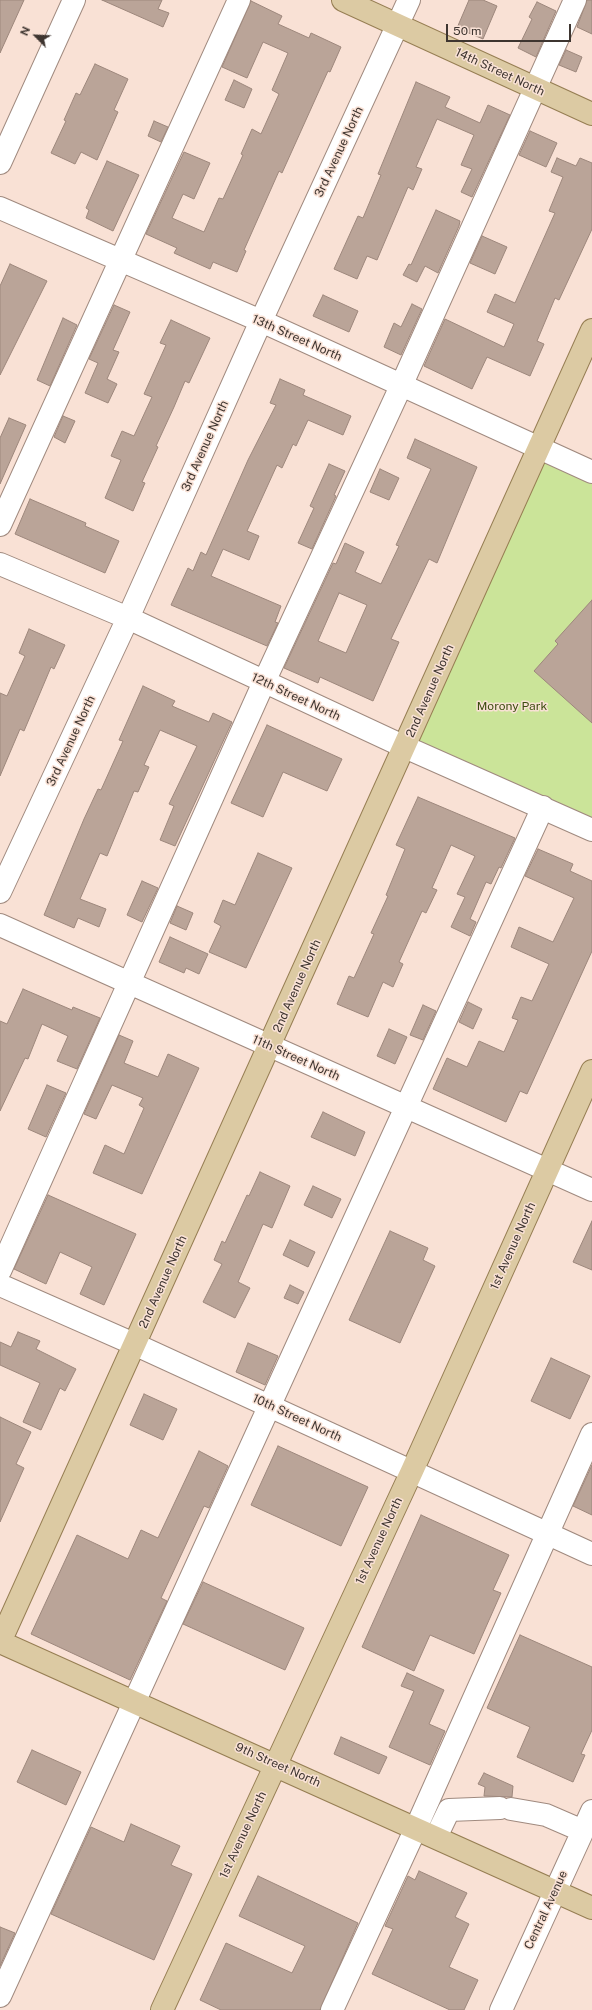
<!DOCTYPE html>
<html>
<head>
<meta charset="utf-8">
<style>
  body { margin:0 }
  #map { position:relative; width:592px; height:2010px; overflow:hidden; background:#f9e1d5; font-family:"Public Sans",sans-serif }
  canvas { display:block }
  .north { position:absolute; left:16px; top:16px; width:40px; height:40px; -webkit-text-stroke:3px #f9e1d5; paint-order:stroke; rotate:294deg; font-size:11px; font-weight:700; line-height:16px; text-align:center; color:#3e3530 }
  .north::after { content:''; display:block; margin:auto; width:14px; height:18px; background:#3e3530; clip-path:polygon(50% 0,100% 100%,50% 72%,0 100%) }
  .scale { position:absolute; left:446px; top:24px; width:125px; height:18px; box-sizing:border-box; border:2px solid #3e3530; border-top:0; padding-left:5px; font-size:12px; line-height:14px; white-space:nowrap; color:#3e3530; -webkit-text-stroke:3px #f9e1d5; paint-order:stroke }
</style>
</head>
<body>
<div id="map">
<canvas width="592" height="2010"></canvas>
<div class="north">N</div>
<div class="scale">50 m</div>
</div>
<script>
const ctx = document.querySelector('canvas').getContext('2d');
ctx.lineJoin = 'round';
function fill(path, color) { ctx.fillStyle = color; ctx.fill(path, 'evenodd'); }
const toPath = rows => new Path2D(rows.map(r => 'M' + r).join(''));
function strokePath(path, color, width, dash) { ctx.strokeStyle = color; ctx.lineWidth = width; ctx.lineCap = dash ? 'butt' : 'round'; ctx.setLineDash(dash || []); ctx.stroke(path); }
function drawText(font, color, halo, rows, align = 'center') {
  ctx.font = font + ' "Public Sans",sans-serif'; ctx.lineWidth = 3; ctx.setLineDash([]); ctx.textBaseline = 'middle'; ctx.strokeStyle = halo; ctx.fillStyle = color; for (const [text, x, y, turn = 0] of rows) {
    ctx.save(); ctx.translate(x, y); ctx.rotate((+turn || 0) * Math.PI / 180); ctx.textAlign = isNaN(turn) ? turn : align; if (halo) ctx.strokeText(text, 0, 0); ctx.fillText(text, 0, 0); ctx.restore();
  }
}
fill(toPath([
  [539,448,592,472,592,832,405,747]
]), '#cbe499');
const building = toPath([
  [0,0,24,0,0,53,0,0],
  [102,0,162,0,158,9,169,13,163,27,102,0],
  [469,0,483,0,497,6,483,39,457,28,469,0],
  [587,0,592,0,592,34,577,27,587,0],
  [251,1,282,16,278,24,309,38,311,33,341,47,330,72,328,71,282,173,279,171,244,250,246,251,237,272,213,262,210,269,174,253,177,248,146,234,184,152,210,163,194,199,183,194,172,218,204,232,219,198,223,199,243,155,241,154,252,129,261,134,279,94,272,90,288,53,263,42,247,78,222,67,251,1],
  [537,2,556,11,536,57,518,48,532,19,529,17,537,2],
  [566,50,582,57,576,72,559,65,566,50],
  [95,64,128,79,114,110,118,112,97,160,81,152,75,164,51,153,66,121,64,120,76,93,80,95,95,64],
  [234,80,252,89,244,108,225,100,234,80],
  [416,82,450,97,445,107,480,123,488,105,510,115,472,197,461,192,472,169,461,165,474,135,437,119,416,167,422,169,413,190,408,187,377,260,367,256,357,279,334,269,358,216,363,218,381,175,378,174,416,82],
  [154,121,168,127,161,142,148,136,154,121],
  [530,131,557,143,546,167,519,155,530,131],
  [557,158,576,166,580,158,592,163,592,229,559,300,555,298,537,341,544,344,530,376,487,357,472,389,424,366,445,319,504,347,514,324,487,312,495,294,515,303,555,213,549,211,563,177,551,172,557,158],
  [107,161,139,175,113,231,86,218,89,210,86,208,107,161],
  [436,210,460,221,459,226,438,273,425,266,417,282,403,275,409,264,411,265,436,210],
  [482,236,507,247,495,274,470,263,482,236],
  [10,264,47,281,0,375,0,286,10,264],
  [323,295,358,311,349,332,313,316,323,295],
  [412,304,422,309,401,355,384,347,394,323,401,327,412,304],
  [114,305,130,312,113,350,119,352,107,379,117,384,108,403,85,393,98,363,89,359,114,305],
  [63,318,77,325,50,386,37,380,63,318],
  [171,320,210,338,189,383,185,381,174,407,156,446,158,447,142,482,145,483,133,511,105,498,121,460,111,456,122,431,134,436,152,397,144,394,166,345,160,343,171,320],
  [280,379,305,390,303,395,351,416,343,435,308,420,296,446,293,444,282,468,277,465,247,531,259,536,249,560,223,549,211,576,281,606,275,622,278,623,267,646,171,605,188,568,193,571,201,552,206,555,248,460,276,405,270,403,280,379],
  [63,416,75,421,65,443,54,437,63,416],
  [9,418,26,425,0,484,0,438,9,418],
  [415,439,477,467,437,563,429,559,391,639,399,642,373,701,320,677,318,683,284,668,333,563,336,564,345,543,364,552,355,572,381,584,399,546,396,545,431,469,407,458,415,439],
  [339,593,367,605,346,653,318,641,339,593],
  [329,464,345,471,334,495,336,496,312,549,298,543,314,508,310,506,329,464],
  [380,469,399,478,389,500,370,492,380,469],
  [30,499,86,523,85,526,119,541,105,573,15,534,30,499],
  [592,600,592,723,534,671,558,644,555,641,592,600],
  [29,629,65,645,54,669,51,667,24,731,20,729,0,776,0,693,7,696,25,656,19,653,29,629],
  [143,686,175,701,172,706,209,722,213,713,232,722,175,846,160,840,174,806,169,804,197,746,160,730,144,765,149,767,138,792,134,791,107,856,100,853,80,899,106,909,99,927,78,918,74,928,44,915,84,819,98,789,101,790,123,741,119,740,143,686],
  [267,725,342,759,327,791,283,772,263,817,231,803,267,725],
  [418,797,515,838,501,868,499,867,491,884,486,882,470,919,476,922,470,936,451,927,465,897,457,894,475,856,451,845,432,888,437,890,426,913,422,911,399,962,403,964,393,987,383,982,368,1017,337,1004,349,976,354,978,374,934,371,933,388,896,386,895,405,849,396,845,418,797],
  [538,849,573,864,570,871,592,881,592,951,527,1094,520,1091,506,1122,433,1089,447,1058,467,1067,479,1041,504,1052,518,1020,512,1018,521,997,532,1001,549,964,511,947,519,927,553,942,574,898,525,876,538,849],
  [258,853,292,868,246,968,209,952,221,926,214,922,223,900,235,905,258,853],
  [142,881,158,888,142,922,127,915,142,881],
  [177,906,193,913,186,930,170,923,177,906],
  [170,937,208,954,199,974,186,968,184,973,159,962,170,937],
  [23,989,72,1010,73,1007,100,1018,77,1069,57,1061,68,1036,42,1024,28,1059,25,1058,0,1111,0,1021,7,1024,23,989],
  [468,1002,482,1009,473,1029,459,1022,468,1002],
  [423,1005,436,1011,423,1040,410,1035,423,1005],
  [389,1029,407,1037,395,1064,377,1056,389,1029],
  [119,1035,133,1041,124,1063,158,1077,168,1054,199,1068,142,1194,93,1173,105,1145,124,1154,144,1108,139,1105,143,1098,112,1085,96,1119,84,1114,119,1035],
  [47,1085,66,1093,46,1137,28,1129,47,1085],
  [323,1112,365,1132,355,1156,311,1137,323,1112],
  [260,1172,290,1186,272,1228,263,1224,238,1282,250,1288,235,1318,203,1302,222,1264,214,1260,222,1241,225,1243,247,1195,249,1196,260,1172],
  [313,1186,341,1199,332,1218,304,1205,313,1186],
  [48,1195,136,1234,104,1305,80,1294,92,1267,60,1252,46,1284,14,1269,48,1195],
  [592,1221,592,1270,573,1262,592,1221],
  [390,1231,428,1248,423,1260,435,1266,400,1343,349,1320,390,1231],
  [290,1240,315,1252,308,1267,283,1255,290,1240],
  [290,1285,304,1292,298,1304,284,1298,290,1285],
  [18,1332,40,1341,36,1349,76,1369,65,1391,60,1388,41,1430,23,1422,40,1383,0,1365,0,1342,11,1347,18,1332],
  [248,1343,278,1356,265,1385,236,1372,248,1343],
  [551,1358,590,1376,570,1419,531,1401,551,1358],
  [144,1394,177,1409,163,1440,130,1425,144,1394],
  [0,1417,31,1432,16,1464,24,1468,0,1522,0,1417],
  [278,1446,368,1487,341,1546,251,1505,278,1446],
  [199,1451,228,1466,209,1508,204,1506,161,1598,167,1601,130,1680,31,1634,77,1535,128,1559,141,1530,158,1538,199,1451],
  [592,1465,592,1515,573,1506,592,1465],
  [421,1515,509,1555,493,1590,501,1593,474,1654,430,1635,414,1671,362,1647,421,1515],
  [203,1582,304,1628,285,1670,183,1624,203,1582],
  [520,1635,592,1667,592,1730,581,1754,585,1755,573,1782,517,1757,530,1727,487,1708,520,1635],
  [407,1673,444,1690,429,1724,445,1731,430,1765,389,1747,414,1691,401,1686,407,1673],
  [341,1737,387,1757,379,1774,334,1754,341,1737],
  [32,1750,81,1772,66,1805,17,1782,32,1750],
  [484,1773,513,1786,512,1797,484,1796,485,1787,478,1784,484,1773],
  [131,1824,180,1846,171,1865,192,1874,154,1960,51,1914,91,1827,124,1842,131,1824],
  [419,1871,467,1893,455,1917,469,1924,449,1967,478,1980,464,2010,450,2010,372,1974,393,1929,385,1926,408,1876,415,1880,419,1871],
  [258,1876,358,1923,320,2010,221,2010,200,2000,226,1943,292,1973,305,1946,239,1916,258,1876],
  [0,1927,15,1933,0,1966,0,1927]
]);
fill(building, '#baa498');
strokePath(building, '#9d877c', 1);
const minor = toPath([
  [0,163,74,0],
  [0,208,261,321,592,472],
  [0,525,239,0],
  [0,564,128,618,405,747,592,830],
  [0,892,128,618,261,321,409,0],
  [0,925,592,1190],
  [0,1271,264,682,401,386,575,0],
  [0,1285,134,1344,592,1554],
  [511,1809,546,1815,583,1831],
  [436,1837,449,1810,500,1808],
  [0,1996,543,807],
  [332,2010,416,1828,592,1434],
  [501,2010,592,1811]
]);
const major = toPath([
  [343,0,592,114],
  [0,1642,592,330],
  [0,1642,592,1908],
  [162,2010,412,1471,592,1071]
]);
strokePath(minor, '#a08a7f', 24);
strokePath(major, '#967e53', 24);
strokePath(minor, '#fff', 22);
strokePath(major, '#dccaa3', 22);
drawText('12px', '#3e3530', '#f9e1d5', [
  ["14th Street North",500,72,25],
  ["3rd Avenue North",339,152,-65],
  ["13th Street North",297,338,24],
  ["3rd Avenue North",205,446,-66],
  ["2nd Avenue North",430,691,-66],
  ["12th Street North",296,697,25],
  ["3rd Avenue North",71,741,-65],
  ["2nd Avenue North",297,986,-66],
  ["11th Street North",296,1058,24],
  ["1st Avenue North",513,1246,-66],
  ["2nd Avenue North",163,1282,-66],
  ["10th Street North",297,1418,25],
  ["1st Avenue North",379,1541,-65],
  ["9th Street North",278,1765,24],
  ["1st Avenue North",243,1835,-65],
  ["Central Avenue",546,1910,-65]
]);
drawText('12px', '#3c4c10', '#f9e1d5', [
  ["Morony Park",512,706]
]);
</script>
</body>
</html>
